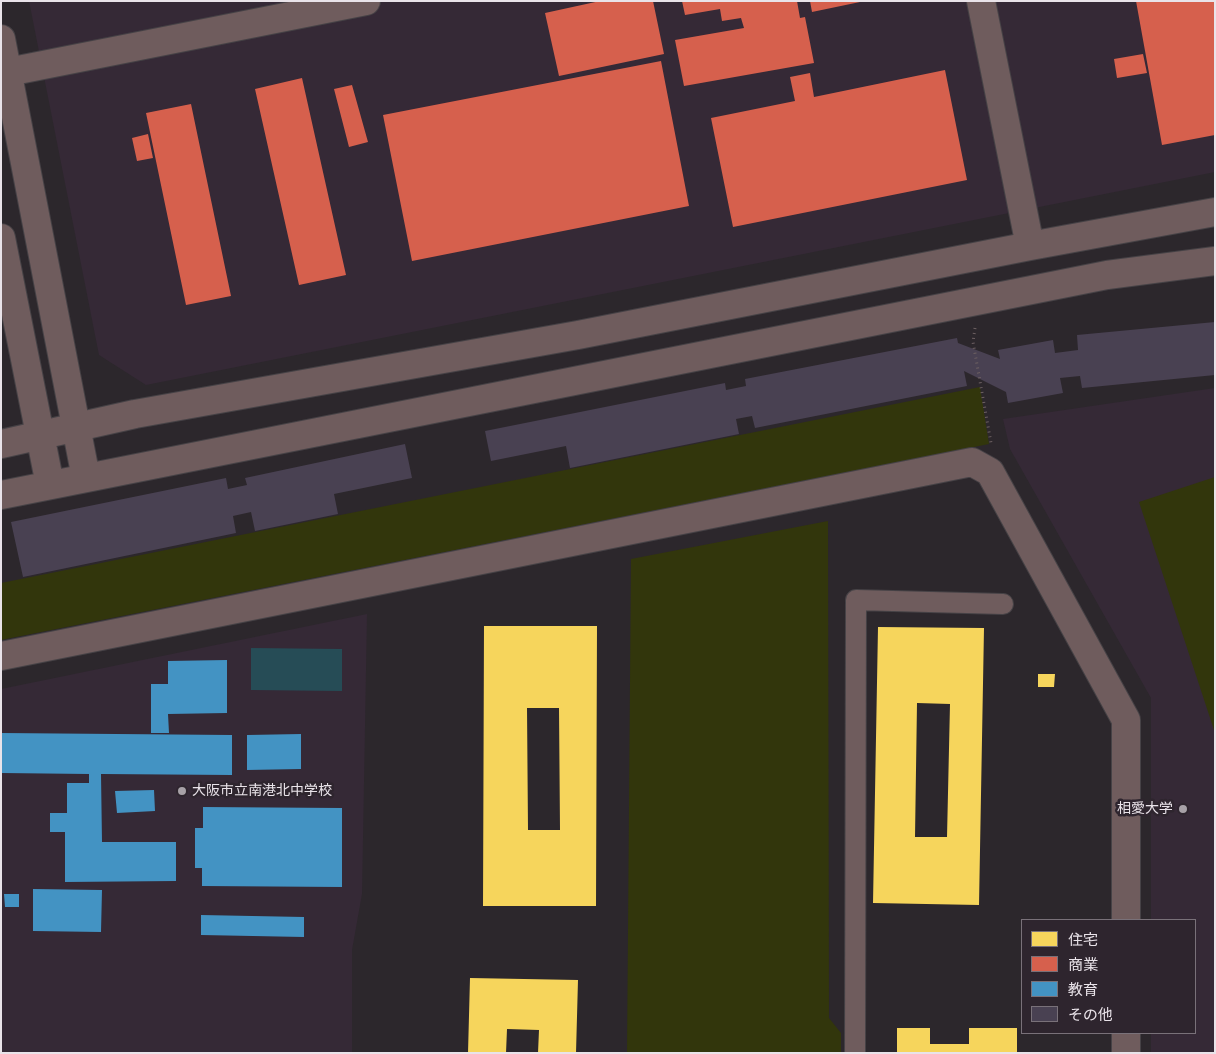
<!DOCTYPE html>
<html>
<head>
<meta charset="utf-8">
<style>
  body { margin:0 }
  #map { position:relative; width:1216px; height:1054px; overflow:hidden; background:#2c272c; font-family:Signika,"Noto Sans JP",sans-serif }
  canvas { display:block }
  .frame { position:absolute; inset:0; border:2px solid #e9e3e9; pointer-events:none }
  .legend { position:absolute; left:1021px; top:919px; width:175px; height:115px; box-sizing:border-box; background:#2e252e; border:1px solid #797179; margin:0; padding:6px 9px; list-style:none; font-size:15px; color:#e9e3e9 }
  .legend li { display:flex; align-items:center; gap:10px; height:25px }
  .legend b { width:25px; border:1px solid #797179 }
</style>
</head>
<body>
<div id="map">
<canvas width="1216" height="1054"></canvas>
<div class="frame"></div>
<ul class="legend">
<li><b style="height:14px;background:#f6d55c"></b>住宅</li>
<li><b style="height:14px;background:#d6604d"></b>商業</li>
<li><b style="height:14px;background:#4393c3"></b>教育</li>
<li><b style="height:14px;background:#494152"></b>その他</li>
</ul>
</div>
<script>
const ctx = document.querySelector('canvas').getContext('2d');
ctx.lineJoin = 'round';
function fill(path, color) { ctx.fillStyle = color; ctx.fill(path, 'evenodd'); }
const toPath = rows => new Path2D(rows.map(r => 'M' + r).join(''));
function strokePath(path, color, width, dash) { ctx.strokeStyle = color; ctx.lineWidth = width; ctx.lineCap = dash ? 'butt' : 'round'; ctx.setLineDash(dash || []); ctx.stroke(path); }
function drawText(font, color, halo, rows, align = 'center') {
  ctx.font = font + ' Signika,"Noto Sans JP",sans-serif'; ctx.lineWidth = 5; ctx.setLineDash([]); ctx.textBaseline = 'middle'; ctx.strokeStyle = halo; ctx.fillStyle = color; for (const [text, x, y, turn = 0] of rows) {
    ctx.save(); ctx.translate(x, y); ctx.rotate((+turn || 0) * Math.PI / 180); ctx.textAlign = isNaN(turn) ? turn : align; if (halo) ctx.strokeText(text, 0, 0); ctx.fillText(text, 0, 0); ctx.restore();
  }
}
fill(toPath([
  [29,1,1215,1,1215,172,146,385,99,355],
  [1215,388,1215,1053,1151,1053,1151,1033,1195,1033,1195,920,1151,920,1151,698,1010,449,1003,419],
  [367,614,362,894,352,950,352,1053,1,1053,1,689]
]), '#352936');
fill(toPath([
  [980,387,989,444,1,640,1,583],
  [1215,477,1215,733,1139,502],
  [828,521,829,1018,841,1033,841,1053,627,1053,631,559]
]), '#32360c');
fill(toPath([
  [251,648,342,649,342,691,251,690]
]), '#264c56');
fill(toPath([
  [484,626,597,626,596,906,483,906],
  [527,708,559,708,560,830,528,830],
  [878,627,984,628,979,905,873,903],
  [917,703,950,704,947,837,915,837],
  [1038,674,1055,674,1054,687,1038,687],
  [470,978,578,980,576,1053,538,1053,539,1030,507,1029,506,1053,468,1053],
  [897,1028,930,1028,930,1044,969,1044,969,1028,1017,1028,1017,1053,897,1053]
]), '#f6d55c');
fill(toPath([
  [600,1,653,1,664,54,559,76,545,13],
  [682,1,797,1,800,18,805,17,814,63,684,86,675,40,744,28,741,18,722,21,720,9,685,15],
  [810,1,860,1,860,2,812,12],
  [1136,1,1215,1,1215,135,1162,145],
  [1143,54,1147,73,1117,78,1114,59],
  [661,61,689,206,412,261,383,115],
  [945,70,967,180,733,227,711,118,795,101,790,77,810,73,814,97],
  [302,78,346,275,299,285,255,89],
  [352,85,368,142,349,147,334,89],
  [191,104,231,296,186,305,146,113],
  [148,134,153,158,137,161,132,138]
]), '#d6604d');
fill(toPath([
  [227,660,227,713,168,714,169,733,151,733,151,684,168,684,168,661],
  [1,733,232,735,232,775,101,774,102,842,176,842,176,881,65,882,65,832,50,832,50,813,67,813,67,783,89,783,89,774,1,773],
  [301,734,301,769,247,770,247,735],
  [154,790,155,811,117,813,115,791],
  [203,807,342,808,342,887,202,886,202,868,195,868,195,828,203,828],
  [33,889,102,890,101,932,33,931],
  [4,894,19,894,19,907,5,907],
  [201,915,304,917,304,937,201,935]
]), '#4393c3');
fill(toPath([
  [1215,322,1215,375,1082,388,1080,376,1060,378,1063,393,1008,403,1006,392,964,371,967,386,755,428,752,416,736,419,739,434,570,468,566,446,491,461,485,431,725,383,726,390,746,386,745,379,957,338,958,343,1000,359,998,350,1053,340,1055,353,1078,350,1077,335],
  [405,444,412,478,334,494,338,514,255,531,251,512,233,516,236,533,23,577,11,522,226,478,228,489,247,485,245,478]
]), '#494152');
const pedestrian = toPath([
  [855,1053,856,600,1003,604]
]);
const tertiary = toPath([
  [981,1,1030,246],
  [1,39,86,478],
  [8,72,366,1],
  [1,238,50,485],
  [1,444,135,414,578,335,1030,246,1215,212],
  [1,495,1107,275,1215,261],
  [1,656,972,462,990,472,1126,720,1126,920],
  [1126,1033,1126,1053]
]);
strokePath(pedestrian, '#464246', 22);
strokePath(tertiary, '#464246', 30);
strokePath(toPath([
  [975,328,973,342,991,443]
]), '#6d6062', 3, [1, 4]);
strokePath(pedestrian, '#6f5c5d', 20);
strokePath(tertiary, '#6f5c5d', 28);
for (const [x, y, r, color] of [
  [182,791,5,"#a7a1a7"],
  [1183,809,5,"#a7a1a7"]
]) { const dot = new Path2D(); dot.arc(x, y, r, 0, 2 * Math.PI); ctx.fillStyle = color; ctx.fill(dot); strokePath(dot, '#2e252e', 2); }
drawText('14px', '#e9e3e9', '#2e252e', [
  ["大阪市立南港北中学校",192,791],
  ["相愛大学",1173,809,"right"]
], 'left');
</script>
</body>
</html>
